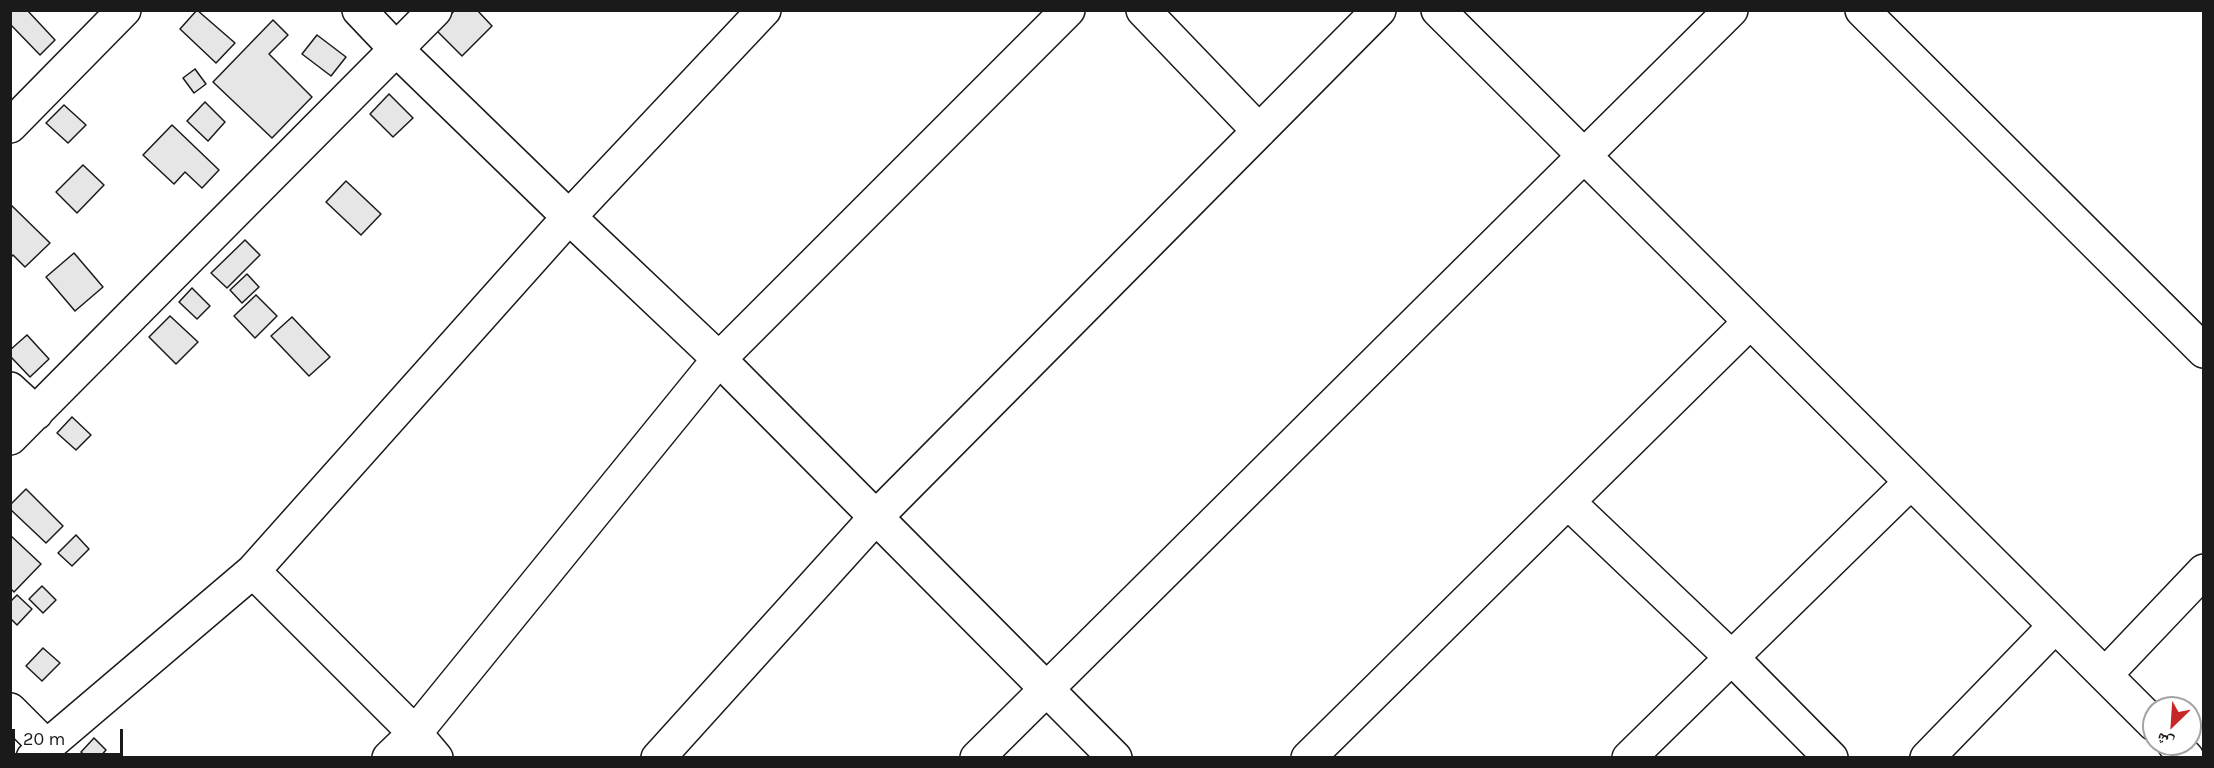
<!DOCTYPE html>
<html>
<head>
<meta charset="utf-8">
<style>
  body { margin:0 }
  #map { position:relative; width:2214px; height:768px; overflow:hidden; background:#fff; font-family:Karla,"Noto Naskh Arabic",sans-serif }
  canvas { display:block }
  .frame { position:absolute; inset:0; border:12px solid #1a1a1a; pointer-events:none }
  .north { position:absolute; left:2142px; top:696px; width:60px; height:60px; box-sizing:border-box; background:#fff; border:2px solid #a3a3a3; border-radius:50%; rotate:205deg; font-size:16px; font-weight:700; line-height:24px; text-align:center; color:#1a1a1a }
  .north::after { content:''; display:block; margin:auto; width:21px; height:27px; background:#c62828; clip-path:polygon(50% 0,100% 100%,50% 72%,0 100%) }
  .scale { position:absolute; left:12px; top:729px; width:111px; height:27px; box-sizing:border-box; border:3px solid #1a1a1a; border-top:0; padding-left:8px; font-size:18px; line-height:21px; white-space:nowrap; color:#1a1a1a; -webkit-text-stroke:4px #fff; paint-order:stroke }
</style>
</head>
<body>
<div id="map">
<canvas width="2214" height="768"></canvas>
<div class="frame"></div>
<div class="north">ش</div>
<div class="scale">20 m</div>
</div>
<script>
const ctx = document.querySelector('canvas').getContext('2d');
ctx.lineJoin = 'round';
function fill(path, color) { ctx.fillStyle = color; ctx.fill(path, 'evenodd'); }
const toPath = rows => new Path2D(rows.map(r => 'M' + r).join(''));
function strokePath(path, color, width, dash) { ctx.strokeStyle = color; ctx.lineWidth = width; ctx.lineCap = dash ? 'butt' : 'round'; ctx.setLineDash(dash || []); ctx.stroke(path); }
const building = toPath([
  [10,10,27,10,55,40,40,55,10,24,10,10],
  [197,10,235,43,216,63,180,29,197,10],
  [455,10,477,10,492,26,462,56,436,30,455,10],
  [273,20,288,35,269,54,312,97,272,138,213,82,273,20],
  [317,35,346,57,331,76,302,54,317,35],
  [195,69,206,84,194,93,183,78,195,69],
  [389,94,413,118,393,137,370,114,389,94],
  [205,102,225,122,208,141,187,121,205,102],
  [64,105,86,125,68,143,46,123,64,105],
  [172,125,219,170,202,188,185,172,174,184,143,155,172,125],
  [83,165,104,185,77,213,56,192,83,165],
  [346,181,381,214,361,235,326,202,346,181],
  [10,204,50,243,25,267,13,255,10,258,10,204],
  [245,240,260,255,227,288,211,273,245,240],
  [74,253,103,287,75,311,46,277,74,253],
  [247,274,259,287,242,303,230,290,247,274],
  [192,288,210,306,197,319,179,302,192,288],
  [256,295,277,316,255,338,234,316,256,295],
  [170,316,198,342,176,364,149,337,170,316],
  [292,317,330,357,309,376,271,336,292,317],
  [27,335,49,359,30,377,10,356,10,350,27,335],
  [72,417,91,435,76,450,57,433,72,417],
  [26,489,63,526,46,543,10,509,10,505,26,489],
  [10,535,41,564,14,592,10,588,10,535],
  [76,535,89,549,72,566,58,553,76,535],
  [42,586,56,600,43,613,29,599,42,586],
  [17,595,32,609,17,625,10,618,10,602,17,595],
  [43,648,60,663,42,681,26,666,43,648],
  [94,738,106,750,99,758,87,758,81,752,94,738]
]);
fill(building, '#e6e6e6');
strokePath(building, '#1a1a1a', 1.5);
const street = toPath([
  [359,10,396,49,569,217,719,359,1115,758],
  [1143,10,1259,131],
  [1438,10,2154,724],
  [1862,10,2204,351],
  [10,126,124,10],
  [10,389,36,413],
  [10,438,435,10],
  [1568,502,1731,657,1831,758],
  [253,571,415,733,436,758],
  [2105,675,2204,571],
  [10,710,45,745],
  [2174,744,2187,758],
  [33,758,253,571,569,217,764,10],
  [389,758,415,733,719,359,1068,10],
  [658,758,876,517,1379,10],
  [977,758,1731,10],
  [1308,758,1750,322],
  [1629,758,1911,482],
  [1927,758,2055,626]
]);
strokePath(street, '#1a1a1a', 36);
strokePath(street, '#fff', 33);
</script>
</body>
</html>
